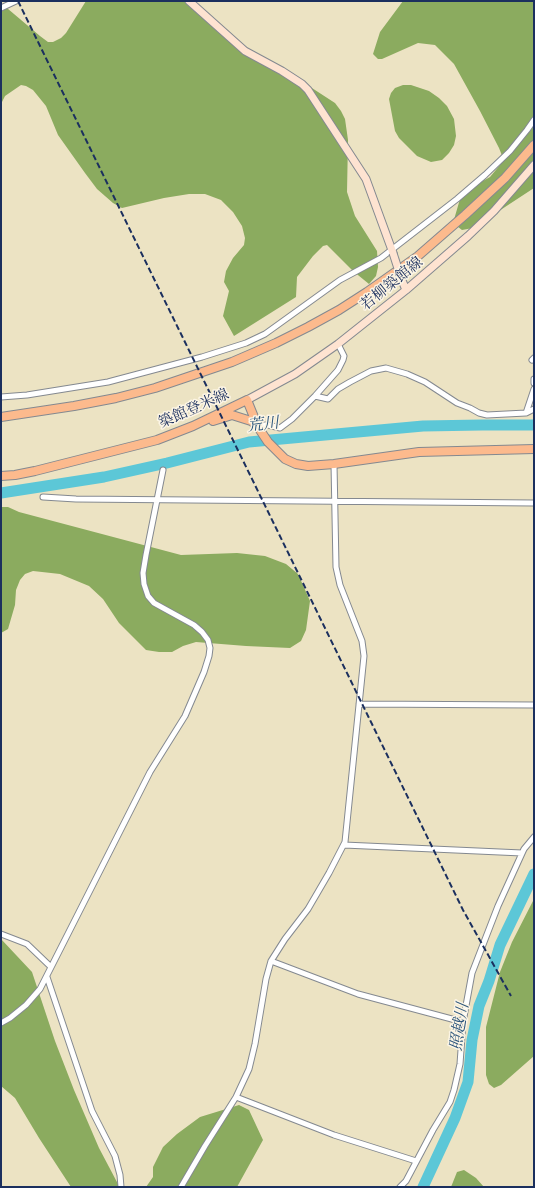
<!DOCTYPE html>
<html>
<head>
<meta charset="utf-8">
<style>
  body { margin:0 }
  #map { position:relative; width:535px; height:1188px; overflow:hidden; background:#ece3c3; font-family:"Old Standard TT",serif }
  canvas { display:block }
  .frame { position:absolute; inset:0; border:2px solid #1b2f5e; pointer-events:none }
</style>
</head>
<body>
<div id="map">
<canvas width="535" height="1188"></canvas>
<div class="frame"></div>
</div>
<script>
const ctx = document.querySelector('canvas').getContext('2d');
ctx.lineJoin = 'round';
function fill(path, color) { ctx.fillStyle = color; ctx.fill(path, 'evenodd'); }
const toPath = rows => new Path2D(rows.map(r => 'M' + r).join(''));
function strokePath(path, color, width, dash) { ctx.strokeStyle = color; ctx.lineWidth = width; ctx.lineCap = dash ? 'butt' : 'round'; ctx.setLineDash(dash || []); ctx.stroke(path); }
function drawText(font, color, halo, rows, align = 'center') {
  ctx.font = font + ' "Old Standard TT","Noto Serif JP",serif'; ctx.lineWidth = 3; ctx.setLineDash([]); ctx.textBaseline = 'middle'; ctx.strokeStyle = halo; ctx.fillStyle = color; for (const [text, x, y, turn = 0] of rows) {
    ctx.save(); ctx.translate(x, y); ctx.rotate((+turn || 0) * Math.PI / 180); ctx.textAlign = isNaN(turn) ? turn : align; if (halo) ctx.strokeText(text, 0, 0); ctx.fillText(text, 0, 0); ctx.restore();
  }
}
fill(toPath([
  [86,1,194,1,226,35,278,66,335,103,341,111,345,119,348,140,347,192,355,216,377,251,378,267,376,276,369,284,353,271,327,245,323,246,313,256,297,277,296,297,234,336,223,316,229,291,224,282,226,271,233,258,244,245,245,238,242,226,233,212,221,200,205,194,189,194,164,198,122,208,113,203,97,189,85,173,58,135,46,106,33,90,26,86,21,85,5,96,1,104,1,3,40,36,48,42,53,42,61,38,66,33],
  [403,1,534,1,534,188,473,228,462,230,453,223,460,199,481,182,490,177,500,165,503,158,499,148,480,111,454,64,435,45,418,43,382,59,378,59,373,54,380,32],
  [403,85,411,85,429,91,439,98,447,106,454,119,456,136,454,145,449,153,442,160,431,162,417,156,399,138,395,131,389,99,391,93,395,88],
  [1,507,8,507,19,512,181,555,237,553,265,556,286,564,298,574,310,601,306,630,301,641,290,648,246,646,196,642,183,646,172,652,159,652,146,650,119,623,103,599,89,586,60,574,33,571,25,574,20,580,16,590,15,605,8,629,1,633],
  [534,899,534,1056,501,1085,494,1088,489,1084,486,1075,486,1027,500,972,512,942],
  [1,939,32,972,55,1041,74,1090,99,1148,118,1184,122,1187,71,1187,39,1138,15,1098,1,1086],
  [239,1105,249,1110,263,1140,237,1187,146,1187,153,1177,153,1167,163,1147,177,1134,200,1117],
  [464,1170,476,1178,484,1187,451,1187,457,1172]
]), '#8bab5f');
strokePath(toPath([
  [1,493,104,477,167,463,249,442,423,426,482,425,534,425],
  [423,1187,455,1118,468,1082,472,1040,479,1006,489,981,500,945,534,874]
]), '#5cc7d7', 11);
const street = toPath([
  [1,8,16,1],
  [532,360,534,358],
  [534,379,534,383],
  [534,389,526,413,534,409],
  [315,396,328,399,338,389,350,382,371,371,386,368,407,374,425,382,457,403,470,408,479,413,487,415,526,413],
  [1,397,27,395,108,382,202,357,246,343,265,334,340,280,381,258,457,199,485,175,510,151,527,130,534,120],
  [258,427,262,425,268,425,280,428,292,419,315,396,338,370,343,360,344,356,338,344],
  [43,497,76,499,534,503],
  [359,704,534,705],
  [344,845,522,853],
  [1,934,27,944,51,967],
  [271,961,358,994,463,1022],
  [47,977,92,1111,115,1156,120,1175,121,1187],
  [1,1023,10,1018,26,1005,40,989,150,772,185,716,204,672,209,656,210,648,208,640,202,632,194,625,154,603,148,596,144,584,143,573,146,555,163,470],
  [236,1097,334,1135,416,1161],
  [181,1187,205,1146,236,1097,249,1069,255,1044,266,979,271,961,285,939,308,909,329,873,345,842,364,656,362,641,340,585,336,567,334,464],
  [400,1187,406,1181,433,1130,450,1102,454,1090,460,1064,463,1022,472,973,498,906,524,849,534,837]
]);
const secondary = toPath([
  [189,1,245,51,282,71,302,84,308,90,366,179,393,253],
  [401,278,406,290],
  [247,400,295,374,338,344,406,290,468,236,494,211,534,165]
]);
const primary = toPath([
  [1,417,74,406,116,398,155,388,232,362,276,343,308,327,339,310,367,292,418,256,465,215,505,178,534,145],
  [213,421,232,415,251,421,258,426],
  [1,476,15,475,35,471,157,440,193,426,247,400,258,427,268,442,285,459,296,464,308,466,334,464,419,452,534,449]
]);
strokePath(street, '#848990', 7);
strokePath(secondary, '#848990', 9);
strokePath(primary, '#848990', 10);
strokePath(street, '#fff', 5);
strokePath(secondary, '#fee3d1', 7);
strokePath(primary, '#fcba8d', 8);
strokePath(toPath([
  [18,1,463,910,511,996]
]), '#1b2f5e', 2, [6, 3]);
const secondaryBridge = toPath([
  [393,253,401,278]
]);
strokePath(secondaryBridge, '#848990', 9, []);
strokePath(secondaryBridge, '#fee3d1', 7);
drawText('15px', '#1b2f5e', '#fcf5e5', [
  ["若柳築館線",392,284,-39],
  ["築館登米線",194,409,-24]
]);
drawText('italic 16px', '#2b557c', '#fcf5e5', [
  ["荒川",263,425,-7],
  ["照越川",460,1027,-81]
]);
</script>
</body>
</html>
